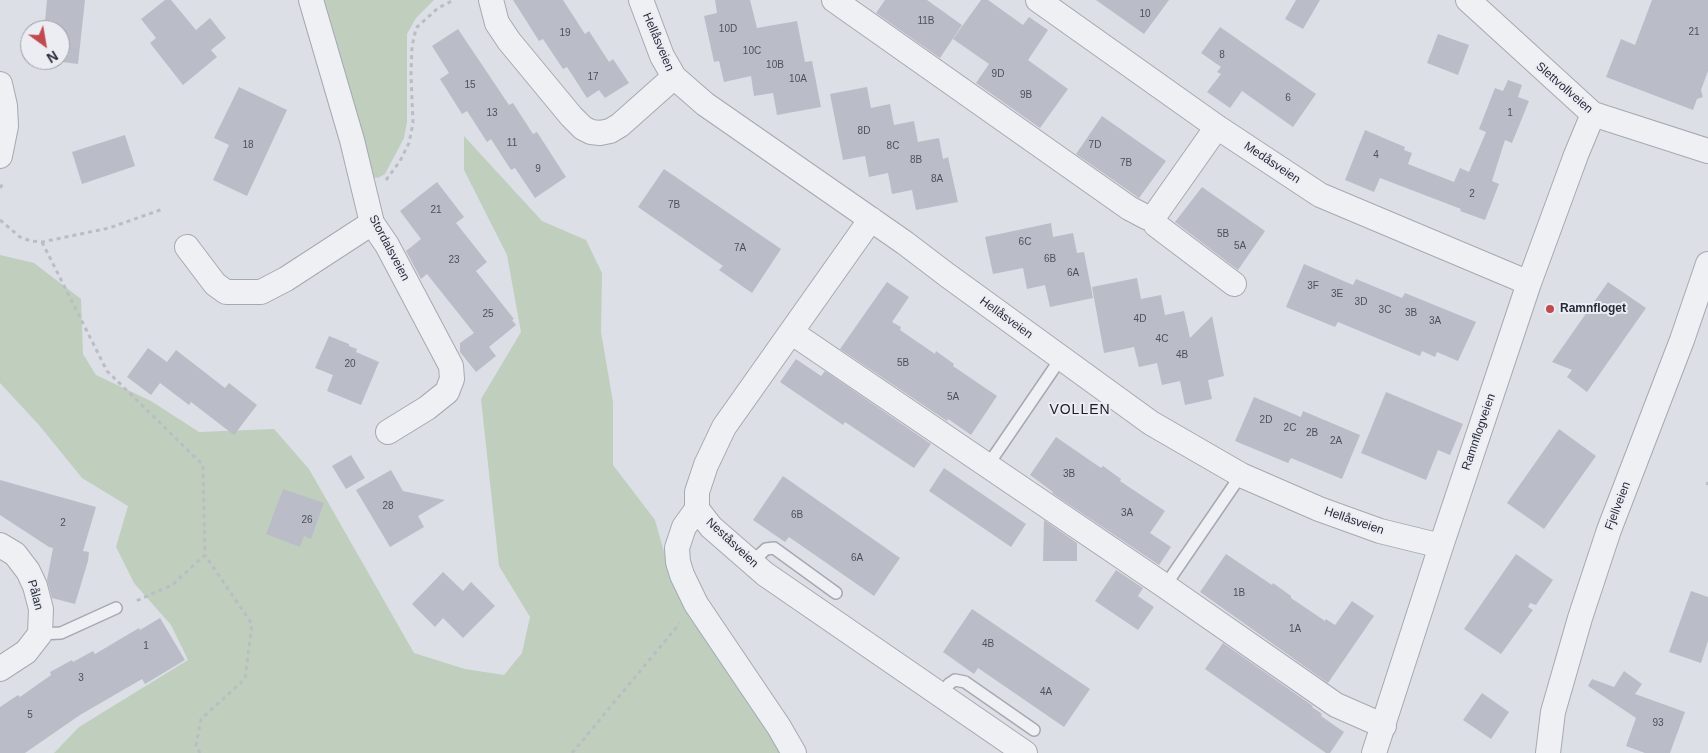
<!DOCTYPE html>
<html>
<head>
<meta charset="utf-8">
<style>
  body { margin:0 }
  #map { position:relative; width:1708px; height:753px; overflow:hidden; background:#dcdfe5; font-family:Helvetica,sans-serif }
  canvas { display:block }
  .north { position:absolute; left:20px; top:20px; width:50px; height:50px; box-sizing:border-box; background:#ebedf3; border:1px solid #9da0a9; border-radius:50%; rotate:148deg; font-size:14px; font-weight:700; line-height:20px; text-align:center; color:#272c3a }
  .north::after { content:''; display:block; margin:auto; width:18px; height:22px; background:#c2494e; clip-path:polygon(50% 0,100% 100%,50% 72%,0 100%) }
</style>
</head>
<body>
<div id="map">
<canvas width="1708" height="753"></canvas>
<div class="north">N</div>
</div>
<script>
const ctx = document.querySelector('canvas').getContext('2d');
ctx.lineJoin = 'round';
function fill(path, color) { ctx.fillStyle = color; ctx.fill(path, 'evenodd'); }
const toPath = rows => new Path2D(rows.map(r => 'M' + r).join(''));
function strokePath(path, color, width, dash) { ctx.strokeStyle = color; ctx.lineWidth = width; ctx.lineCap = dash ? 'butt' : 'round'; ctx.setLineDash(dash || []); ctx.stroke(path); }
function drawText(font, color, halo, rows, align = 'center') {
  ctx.font = font + ' Helvetica,sans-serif'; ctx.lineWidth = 4; ctx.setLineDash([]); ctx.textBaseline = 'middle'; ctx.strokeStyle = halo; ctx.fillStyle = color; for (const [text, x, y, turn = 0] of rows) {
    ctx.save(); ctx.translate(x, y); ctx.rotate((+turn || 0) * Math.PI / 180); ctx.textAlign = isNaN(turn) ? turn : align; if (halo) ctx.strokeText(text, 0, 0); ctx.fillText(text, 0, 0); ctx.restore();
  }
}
fill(toPath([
  [320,0,434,0,416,18,407,34,407,122,404,138,385,174,378,178,373,177],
  [464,136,542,221,586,240,602,273,601,332,613,402,613,465,655,520,670,573,684,608,710,641,783,753,54,753,79,727,188,660,171,625,134,583,116,547,128,506,82,478,39,425,0,383,0,255,34,263,81,299,83,354,96,375,151,401,199,432,274,429,309,469,414,653,465,669,504,675,522,653,530,617,499,566,481,399,521,332,507,255,464,170]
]), '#c0cebe');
fill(toPath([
  [47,0,85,0,78,64,47,60,60,60,60,30,41,30,42,20,45,21],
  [165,0,171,0,196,30,210,18,226,38,211,50,217,57,183,85,150,43,156,38,141,19],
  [513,0,563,0,585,34,589,31,609,62,613,59,629,83,605,98,599,90,587,98,567,67,563,69,543,39,539,41],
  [715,0,750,0,757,28,797,21,805,62,812,61,821,107,777,115,773,93,754,96,751,76,724,82,719,61,714,62,704,16,717,13],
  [885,0,927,0,962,25,940,58,876,13],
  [981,0,988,0,1023,25,1029,17,1048,30,1028,60,1068,89,1040,128,976,83,989,64,953,39],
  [1096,0,1169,0,1144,34],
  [1296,0,1320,0,1303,29,1285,19],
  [1652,0,1708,0,1708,71,1701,90,1703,97,1697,99,1693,110,1606,77,1621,39,1635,45],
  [1220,27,1316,94,1293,127,1242,91,1230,108,1207,92,1221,74,1217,72,1221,67,1201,53],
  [458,29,509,105,513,103,533,134,537,132,566,177,535,198,515,168,511,170,491,139,487,142,467,111,462,114,440,79,449,73,432,46],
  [1438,34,1469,45,1458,75,1427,63],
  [1508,80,1522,85,1518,97,1529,101,1512,143,1505,140,1492,181,1499,184,1485,220,1460,211,1461,209,1380,178,1374,192,1345,180,1365,130,1405,147,1404,150,1412,153,1408,164,1454,182,1460,168,1469,172,1486,132,1479,129,1495,88,1503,91],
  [239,87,287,110,247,196,213,180,229,145,214,138],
  [867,87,871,108,890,104,894,125,914,121,918,142,939,138,943,159,948,157,958,202,916,210,912,190,892,194,888,173,869,177,865,156,843,160,830,94],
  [1102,116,1166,161,1139,198,1076,154],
  [125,135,135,166,82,184,72,152],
  [664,169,781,249,752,293,719,270,723,266,638,207],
  [437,182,464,217,456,223,487,262,476,271,514,319,512,320,516,325,489,347,496,356,476,372,460,352,460,343,474,333,427,274,421,279,406,251,421,239,400,211],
  [1202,187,1265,231,1238,270,1175,222],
  [1051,223,1053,237,1073,233,1077,253,1084,252,1093,298,1050,307,1045,285,1027,289,1023,268,993,274,985,237],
  [1304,264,1353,285,1356,279,1402,298,1405,293,1476,322,1458,361,1437,352,1435,357,1422,351,1420,356,1338,322,1335,327,1286,307],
  [1137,278,1141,299,1161,295,1165,315,1184,311,1190,338,1212,316,1224,376,1208,380,1212,399,1185,405,1180,381,1162,385,1157,363,1139,367,1134,347,1104,353,1092,287],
  [887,282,909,297,892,322,901,327,900,330,935,354,936,351,954,364,953,366,997,396,971,435,948,419,947,421,840,349],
  [1608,282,1646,308,1587,392,1567,377,1572,370,1552,362],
  [329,336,349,344,349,346,357,349,356,352,379,362,361,405,327,391,333,375,315,368],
  [148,348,167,362,176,350,225,388,229,383,257,405,234,435,191,402,189,405,160,383,151,395,127,377],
  [796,359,821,376,825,371,931,444,914,468,845,422,843,425,780,382],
  [1386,392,1463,424,1450,455,1438,450,1426,480,1361,453],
  [1254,397,1301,417,1303,411,1360,435,1342,479,1291,458,1288,463,1235,441],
  [1559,429,1596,456,1544,529,1507,503],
  [1056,437,1101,468,1103,466,1121,479,1120,481,1165,511,1150,533,1171,547,1159,565,1052,493,1053,492,1030,475],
  [351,455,365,478,346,489,332,466],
  [944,468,1026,524,1011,547,929,491],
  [391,470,403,491,445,500,418,516,424,527,390,547,356,490],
  [783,476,900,558,874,596,789,537,785,542,753,520],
  [0,480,96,507,83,551,89,552,88,561,75,604,52,598,47,580,53,548,49,547,0,515],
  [283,489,324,503,311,539,304,536,300,547,266,534],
  [1044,520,1077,543,1077,561,1043,561],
  [1226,554,1272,585,1273,583,1291,596,1291,598,1325,621,1326,619,1335,625,1352,601,1374,616,1328,683,1200,592],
  [1516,554,1553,580,1536,605,1530,603,1528,607,1533,610,1501,654,1464,629],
  [1116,570,1143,588,1138,596,1154,607,1138,630,1095,601],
  [443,572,463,591,471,582,495,606,463,638,443,618,435,627,412,604],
  [1691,591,1708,597,1708,641,1701,663,1669,652],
  [972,609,1090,689,1064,727,978,668,974,674,943,652],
  [160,618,185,660,145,684,142,679,80,715,25,753,0,753,0,707,18,695,20,697,51,675,50,672,72,660,73,662,93,651,95,654,139,628,140,630],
  [1223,643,1313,706,1312,707,1322,714,1321,716,1344,732,1330,753,1326,753,1205,669],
  [1624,671,1642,684,1635,694,1685,712,1670,753,1645,753,1626,746,1636,718,1588,686,1592,679,1614,687],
  [1482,693,1509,712,1491,739,1463,720]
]), '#babdc7');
const service = toPath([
  [988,465,1061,358],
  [752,562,766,549,774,548,836,593],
  [1165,586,1241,475],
  [40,634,61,633,116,608],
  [941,695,949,684,955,680,965,682,1034,730]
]);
const minor = toPath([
  [311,0,352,140,372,223,387,245,451,366,452,379,447,392,427,408,388,432],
  [491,0,497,23,509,41,571,116,583,128,591,132,600,133,610,131,620,125,674,77],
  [641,0,662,56,674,77,705,104,905,243,947,275,1151,423,1241,475,1319,509,1380,531,1441,546],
  [834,0,1129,208,1148,218,1155,215],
  [1038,0,1217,127,1320,195,1529,283],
  [1468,0,1593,114,1708,151],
  [0,84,5,106,6,126,0,156],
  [1217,127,1155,215,1156,225,1234,284],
  [871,219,724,427,706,465,697,492,697,509,711,527,765,574,1025,753],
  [187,247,215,284,226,292,261,292,286,279,372,223],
  [791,332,1165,586,1336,705,1384,726],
  [697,509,684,527,677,548,678,562,682,575,696,604,779,727,794,753],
  [0,545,15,554,28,571,35,586,41,609,40,634,26,652,0,669],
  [1374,753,1441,546,1529,283,1576,155,1593,114],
  [1548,753,1553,712,1580,618,1609,530,1682,340,1708,264]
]);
strokePath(service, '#a6a9b2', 14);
strokePath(minor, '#a6a9b2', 26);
strokePath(toPath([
  [386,180,400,161,409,143,413,123,411,74,412,47,416,28,438,8,454,0],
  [0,188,4,182],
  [0,220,20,237,31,241,42,242,109,228,163,209],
  [42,242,107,371,203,465,205,555,172,585,134,602],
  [1707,482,1708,485],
  [200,753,196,746,201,719,245,679,252,624,205,555],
  [572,753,680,623]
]), '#babdc4', 3, [4, 4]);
strokePath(service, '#eef0f4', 11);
strokePath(minor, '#eef0f4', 24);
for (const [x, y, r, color] of [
  [1550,309,5,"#c2494e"]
]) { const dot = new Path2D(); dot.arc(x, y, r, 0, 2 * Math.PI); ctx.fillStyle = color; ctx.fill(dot); strokePath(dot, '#ebedf3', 2); }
drawText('10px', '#4c505d', null, [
  ["10",1145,14],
  ["11B",926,21],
  ["10D",728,29],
  ["21",1694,32],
  ["19",565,33],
  ["10C",752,51],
  ["8",1222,55],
  ["10B",775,65],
  ["9D",998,74],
  ["17",593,77],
  ["10A",798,79],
  ["15",470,85],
  ["9B",1026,95],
  ["6",1288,98],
  ["13",492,113],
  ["1",1510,113],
  ["8D",864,131],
  ["11",512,143],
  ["18",248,145],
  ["7D",1095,145],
  ["8C",893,146],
  ["4",1376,155],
  ["8B",916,160],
  ["7B",1126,163],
  ["9",538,169],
  ["8A",937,179],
  ["2",1472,194],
  ["7B",674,205],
  ["21",436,210],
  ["5B",1223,234],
  ["6C",1025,242],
  ["5A",1240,246],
  ["7A",740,248],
  ["6B",1050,259],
  ["23",454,260],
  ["6A",1073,273],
  ["3F",1313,286],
  ["3E",1337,294],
  ["3D",1361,302],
  ["3C",1385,310],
  ["3B",1411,313],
  ["25",488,314],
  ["4D",1140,319],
  ["3A",1435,321],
  ["4C",1162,339],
  ["4B",1182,355],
  ["5B",903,363],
  ["20",350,364],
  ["5A",953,397],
  ["2D",1266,420],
  ["2C",1290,428],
  ["2B",1312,433],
  ["2A",1336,441],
  ["3B",1069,474],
  ["28",388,506],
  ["3A",1127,513],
  ["6B",797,515],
  ["26",307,520],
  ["2",63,523],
  ["6A",857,558],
  ["1B",1239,593],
  ["1A",1295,629],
  ["4B",988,644],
  ["1",146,646],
  ["3",81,678],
  ["4A",1046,692],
  ["5",30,715],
  ["93",1658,723]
]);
drawText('12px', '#272c3a', '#ebedf3', [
  ["Hellåsveien",658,42,67],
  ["Slettvollveien",1564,88,41],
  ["Medåsveien",1272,163,34],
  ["Stordalsveien",389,248,62],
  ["Hellåsveien",1006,318,36],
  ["Ramnflogveien",1479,432,-71],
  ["Fjellveien",1618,506,-69],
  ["Hellåsveien",1354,521,19],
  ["Neståsveien",732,543,43],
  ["Pålan",35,595,75]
]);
drawText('bold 12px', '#272c3a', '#ebedf3', [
  ["Ramnfloget",1560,309]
], 'left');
ctx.letterSpacing = '1px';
drawText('14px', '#191d2a', '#ebedf3', [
  ["VOLLEN",1080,410]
]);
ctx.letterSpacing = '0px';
</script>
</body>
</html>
